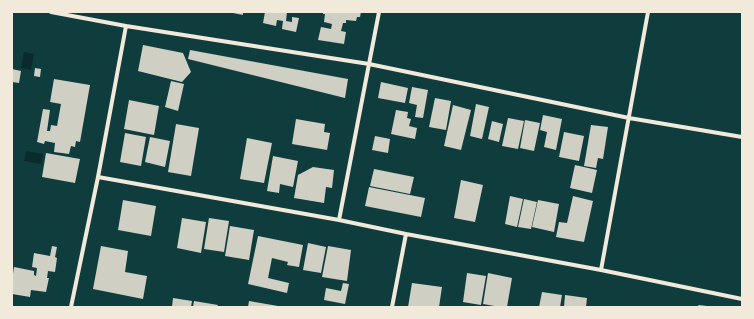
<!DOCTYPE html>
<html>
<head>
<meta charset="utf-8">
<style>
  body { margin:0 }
  #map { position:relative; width:754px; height:319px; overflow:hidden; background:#0f3d3e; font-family:"Titillium Web",sans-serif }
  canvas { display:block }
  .frame { position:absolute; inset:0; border:13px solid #f1e9da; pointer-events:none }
</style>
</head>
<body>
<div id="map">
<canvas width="754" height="319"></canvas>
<div class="frame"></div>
</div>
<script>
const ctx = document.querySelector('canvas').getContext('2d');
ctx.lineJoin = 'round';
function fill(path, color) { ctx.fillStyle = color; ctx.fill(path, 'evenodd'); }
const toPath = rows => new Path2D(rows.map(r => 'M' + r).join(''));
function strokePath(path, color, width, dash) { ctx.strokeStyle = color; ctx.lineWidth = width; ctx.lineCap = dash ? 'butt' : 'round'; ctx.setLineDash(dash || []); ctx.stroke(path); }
fill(toPath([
  [24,52,34,54,31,70,21,68],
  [26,151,43,154,41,164,24,161]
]), '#0a2a2b');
fill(toPath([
  [233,12,243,12,243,15,233,13],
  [265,12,287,12,286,21,292,22,292,17,299,18,296,32,282,29,283,21,277,20,276,26,263,23],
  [323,12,361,12,360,17,357,17,356,21,346,20,346,23,343,23,341,31,346,32,344,44,318,40,321,27,331,29,332,24,324,22,325,14,323,14],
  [143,45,183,53,191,72,182,82,138,71],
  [190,50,348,79,345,98,188,59],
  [35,68,41,69,40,77,34,76],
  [12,69,21,71,19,83,12,82],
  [54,79,90,85,80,142,76,141,75,147,71,146,69,154,54,152,55,143,45,141,44,144,37,142,43,109,50,110,47,131,50,131,51,125,57,126,61,104,50,102],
  [171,81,184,84,178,111,165,107],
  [381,82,408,88,405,103,378,98],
  [412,87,428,90,423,118,415,117,417,105,409,103],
  [435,98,451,101,446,130,429,127],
  [129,100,159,106,154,135,124,129],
  [476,104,489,107,482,139,470,136],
  [453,105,471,110,461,150,444,146],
  [396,110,408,112,407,118,411,119,409,126,417,128,415,139,391,134],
  [543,115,562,119,556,150,544,147,547,132,540,130],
  [508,118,524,121,518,149,502,146],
  [296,119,325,124,324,132,330,133,327,150,292,144],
  [525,120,540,123,534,151,520,148],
  [492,121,503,124,499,142,488,139],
  [176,124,199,128,191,176,168,172],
  [591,125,608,127,603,159,598,158,596,168,584,166],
  [564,132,584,136,579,161,559,157],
  [125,133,146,137,141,166,120,162],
  [375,136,390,139,388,153,372,150],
  [150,137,170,141,165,167,145,162],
  [247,138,272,143,264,183,240,179],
  [46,153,80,159,75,183,42,177],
  [273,156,298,161,293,187,280,184,279,193,267,191],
  [575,165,597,170,592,193,570,188],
  [313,167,334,170,332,188,326,187,324,203,294,198,298,175],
  [374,169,414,177,410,194,370,186],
  [461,180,483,185,475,222,454,218],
  [369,187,425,198,421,217,365,206],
  [510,196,523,199,517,227,505,224],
  [573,196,593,201,584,242,556,237,559,222,567,223],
  [524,199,537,202,531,229,518,227],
  [123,200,156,206,151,236,118,230],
  [538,200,559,204,554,232,532,227],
  [182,218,206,222,201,253,177,248],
  [209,218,229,221,224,252,204,249],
  [230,226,254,230,249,260,225,256],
  [258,236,303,245,299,267,287,265,288,262,272,258,268,278,289,283,287,293,248,284],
  [308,243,326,247,321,273,303,270],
  [52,246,57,247,55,257,57,258,55,272,48,271,47,278,49,278,46,292,31,290,30,297,12,294,12,280,14,267,34,271,34,275,36,276,37,268,32,267,34,253,50,256],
  [101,246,128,251,125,272,147,276,143,299,93,289],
  [328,246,351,250,347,281,322,277],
  [467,273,486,276,481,305,463,302],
  [488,273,512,278,507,307,500,307,483,304],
  [343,283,349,284,345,304,324,300,326,288,341,291],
  [412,283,442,287,439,307,408,307],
  [542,292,562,295,560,307,539,307],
  [565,295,587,298,586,307,564,307],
  [173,298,192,301,191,307,172,307],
  [194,301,218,305,217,307,193,307],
  [249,301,278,306,278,307,248,307],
  [699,305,707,306,707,307,696,307]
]), '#cfcfc3');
strokePath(toPath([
  [51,12,126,26,369,64,629,118,742,137],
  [98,177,339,220,406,234,601,270,742,299],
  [339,220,379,12],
  [601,270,648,12],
  [71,307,98,177,126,26],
  [392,307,406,234]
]), '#f1e9da', 4);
</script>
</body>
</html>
